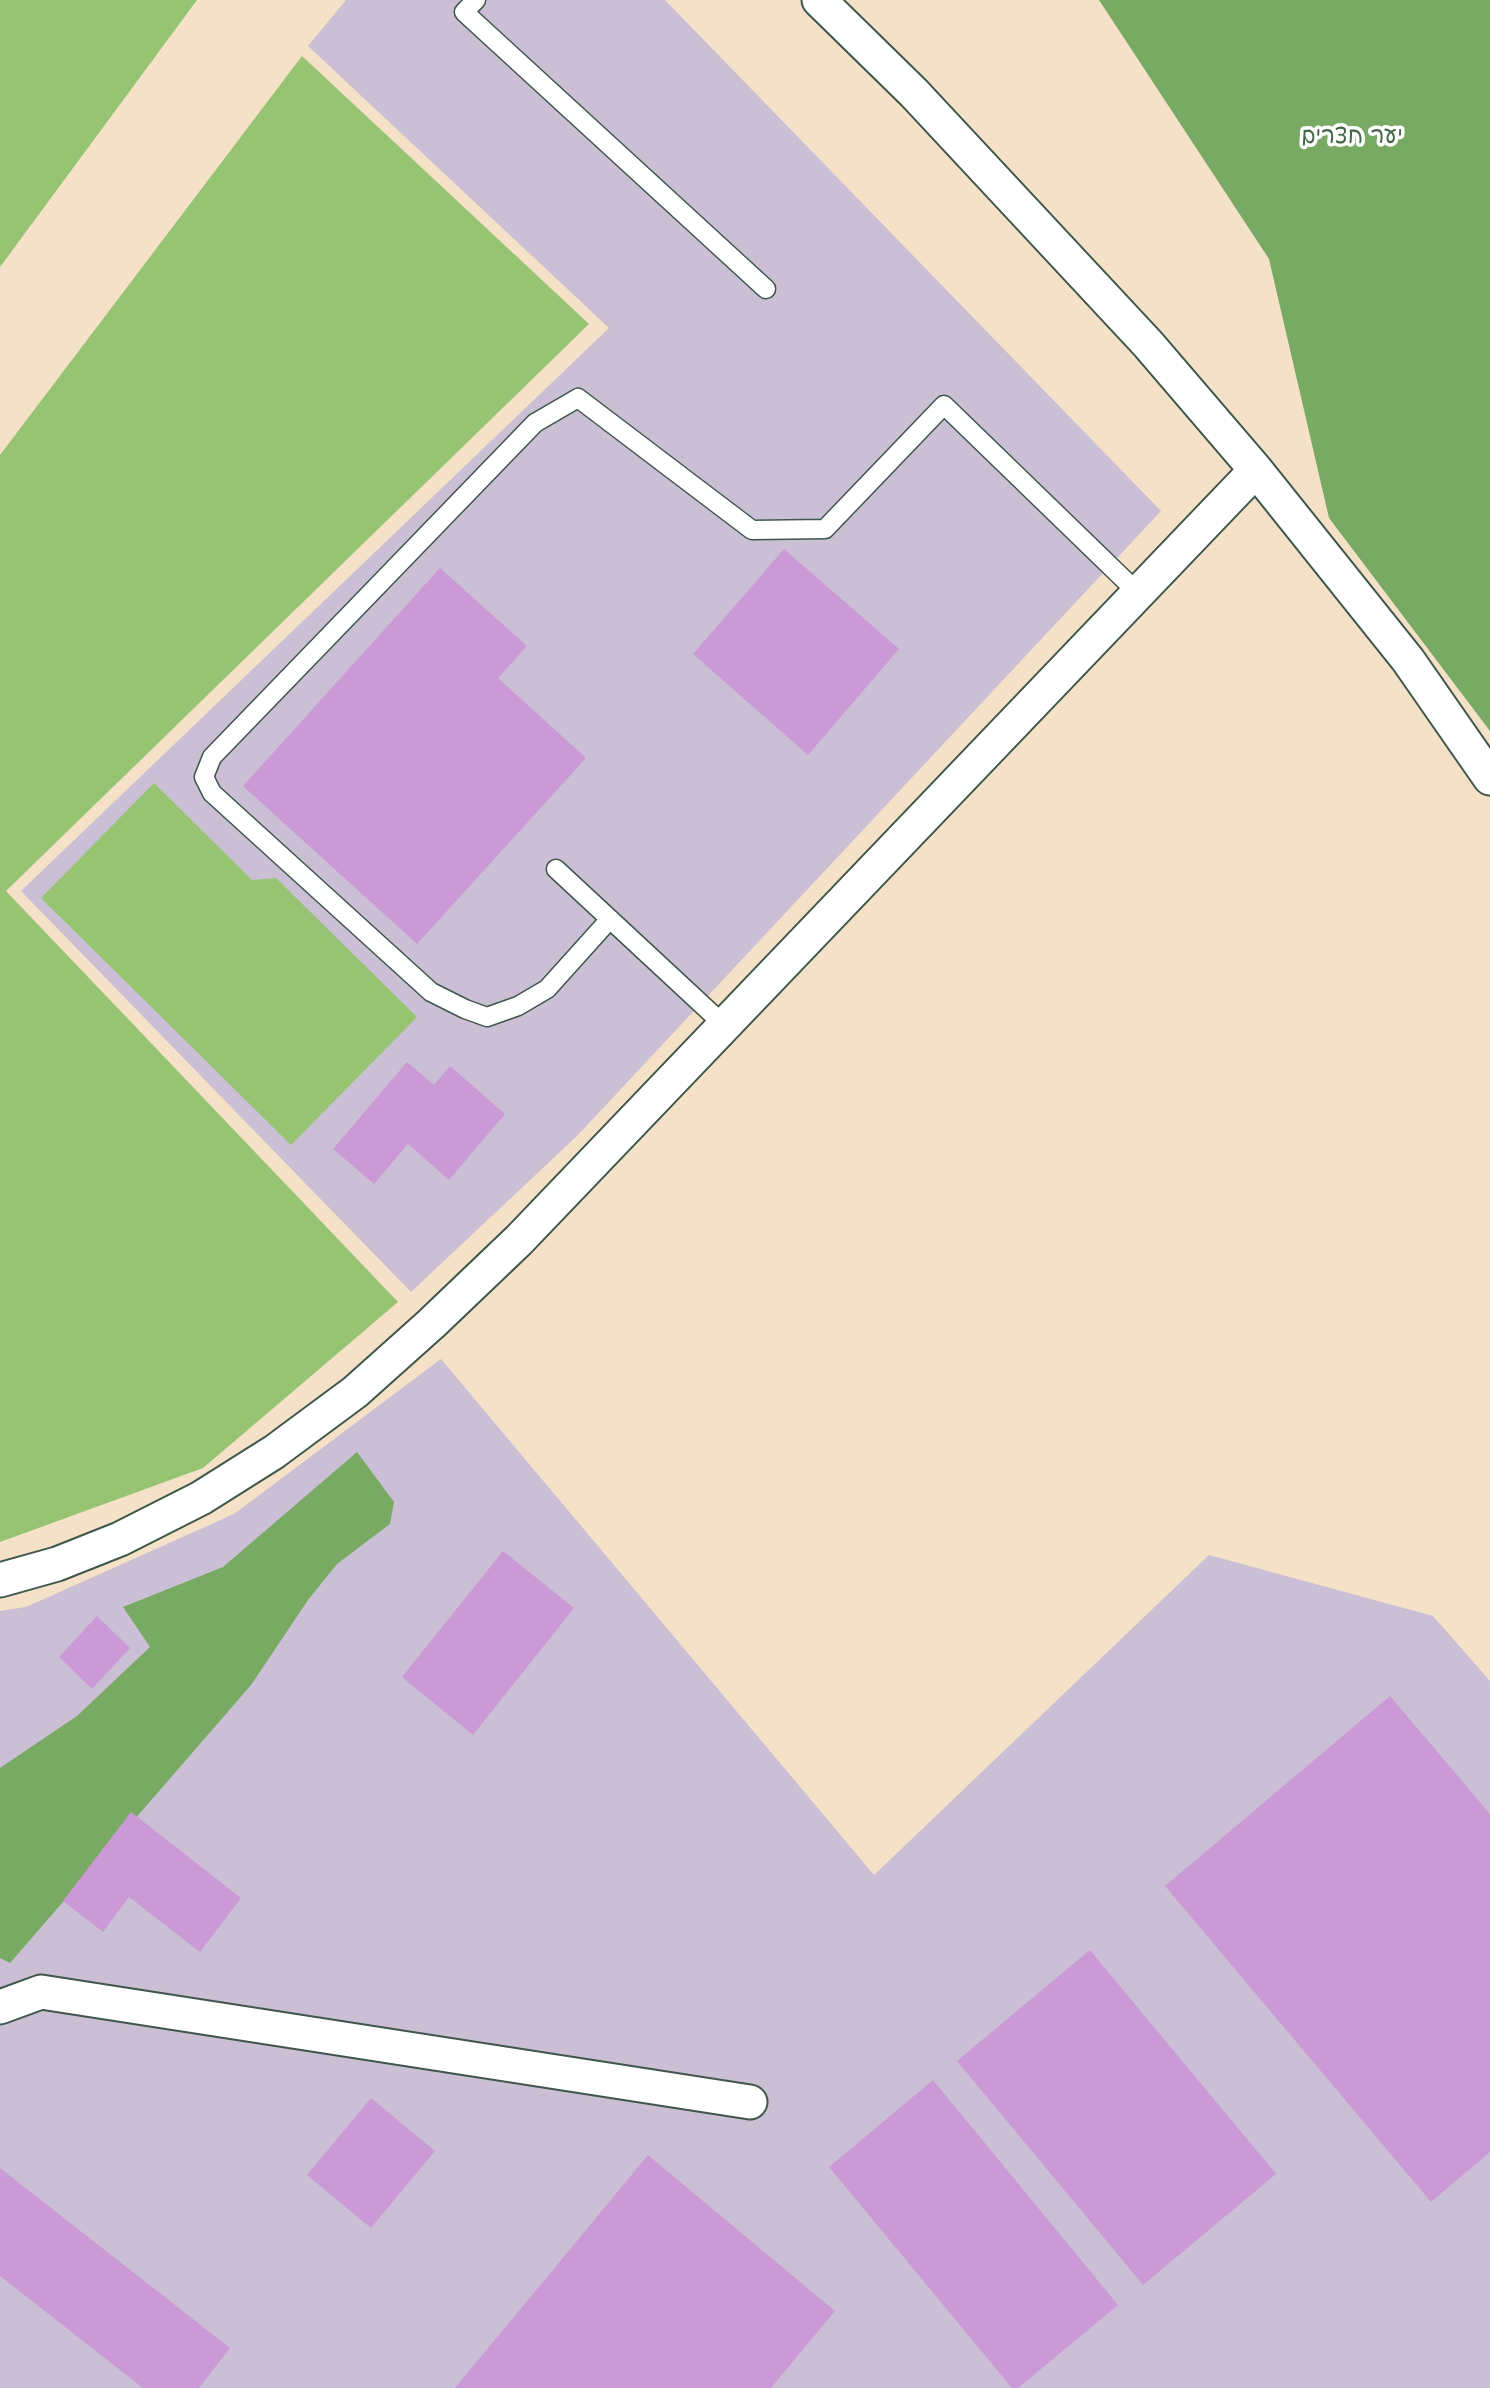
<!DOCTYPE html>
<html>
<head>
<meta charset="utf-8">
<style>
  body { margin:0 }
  canvas { display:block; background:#f4e1c7 }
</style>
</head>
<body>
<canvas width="1490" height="2388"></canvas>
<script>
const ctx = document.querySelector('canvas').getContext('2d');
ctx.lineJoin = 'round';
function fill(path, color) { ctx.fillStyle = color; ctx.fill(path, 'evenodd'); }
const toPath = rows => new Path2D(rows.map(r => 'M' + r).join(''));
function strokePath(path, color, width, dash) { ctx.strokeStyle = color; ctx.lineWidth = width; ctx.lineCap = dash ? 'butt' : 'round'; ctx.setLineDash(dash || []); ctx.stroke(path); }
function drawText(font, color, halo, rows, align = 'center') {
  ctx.font = font + ' "Comic Neue","Playpen Sans Hebrew",sans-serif'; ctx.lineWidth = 7; ctx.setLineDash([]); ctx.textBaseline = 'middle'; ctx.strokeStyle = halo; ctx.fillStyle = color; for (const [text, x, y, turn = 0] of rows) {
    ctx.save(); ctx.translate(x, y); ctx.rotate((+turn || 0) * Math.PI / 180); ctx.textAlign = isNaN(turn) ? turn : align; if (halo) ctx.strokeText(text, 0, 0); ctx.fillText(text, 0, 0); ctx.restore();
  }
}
fill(toPath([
  [346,0,665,0,1161,511,577,1136,411,1292,21,891,609,328,308,46],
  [441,1359,874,1875,1209,1555,1433,1616,1490,1681,1490,2388,0,2388,0,1611,26,1607,234,1514]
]), '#cbbfd5');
fill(toPath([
  [0,0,197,0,0,267],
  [302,56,589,324,6,891,398,1302,203,1468,0,1542,0,455],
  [154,783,252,880,276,878,417,1017,291,1145,41,898]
]), '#96c472');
fill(toPath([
  [1099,0,1490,0,1490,731,1329,518,1269,259],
  [357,1452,394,1502,390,1524,337,1564,308,1600,251,1685,10,1963,0,1958,0,1768,77,1716,150,1647,123,1607,223,1567]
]), '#78aa64');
fill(toPath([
  [784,549,899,649,808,755,693,654],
  [440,568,527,646,498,678,586,758,417,944,243,786],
  [407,1062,434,1085,450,1066,505,1114,449,1180,408,1144,374,1184,333,1149],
  [503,1551,574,1608,473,1735,402,1677],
  [97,1616,130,1648,92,1689,59,1657],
  [1390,1696,1490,1814,1490,2152,1431,2202,1165,1886],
  [131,1812,241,1898,200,1952,129,1897,103,1932,63,1901],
  [1090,1950,1276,2174,1143,2285,957,2061],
  [933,2080,1118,2305,1018,2388,1012,2388,829,2167],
  [371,2098,435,2151,371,2228,307,2175],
  [648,2155,835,2311,771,2388,455,2388],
  [0,2168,230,2348,199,2388,143,2388,0,2276]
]), '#cb99d5');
const lane = toPath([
  [476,0,464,12,766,289],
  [556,869,724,1025],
  [610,919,547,989,518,1006,487,1017,465,1009,431,992,212,793,204,777,212,757,535,423,578,398,752,530,825,529,944,405,1138,593]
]);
const street = toPath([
  [819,0,914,93,1148,344,1256,470,1408,660,1490,778],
  [0,1580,57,1564,120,1539,201,1498,274,1452,355,1392,431,1324,519,1240,1256,470],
  [0,2007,41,1992,750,2102]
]);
strokePath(lane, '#3f564a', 21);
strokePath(street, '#3f564a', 37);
strokePath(lane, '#fff', 18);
strokePath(street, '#fff', 33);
drawText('23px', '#436647', '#fff', [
  ["יער חצרים",1352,136]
]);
</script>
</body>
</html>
